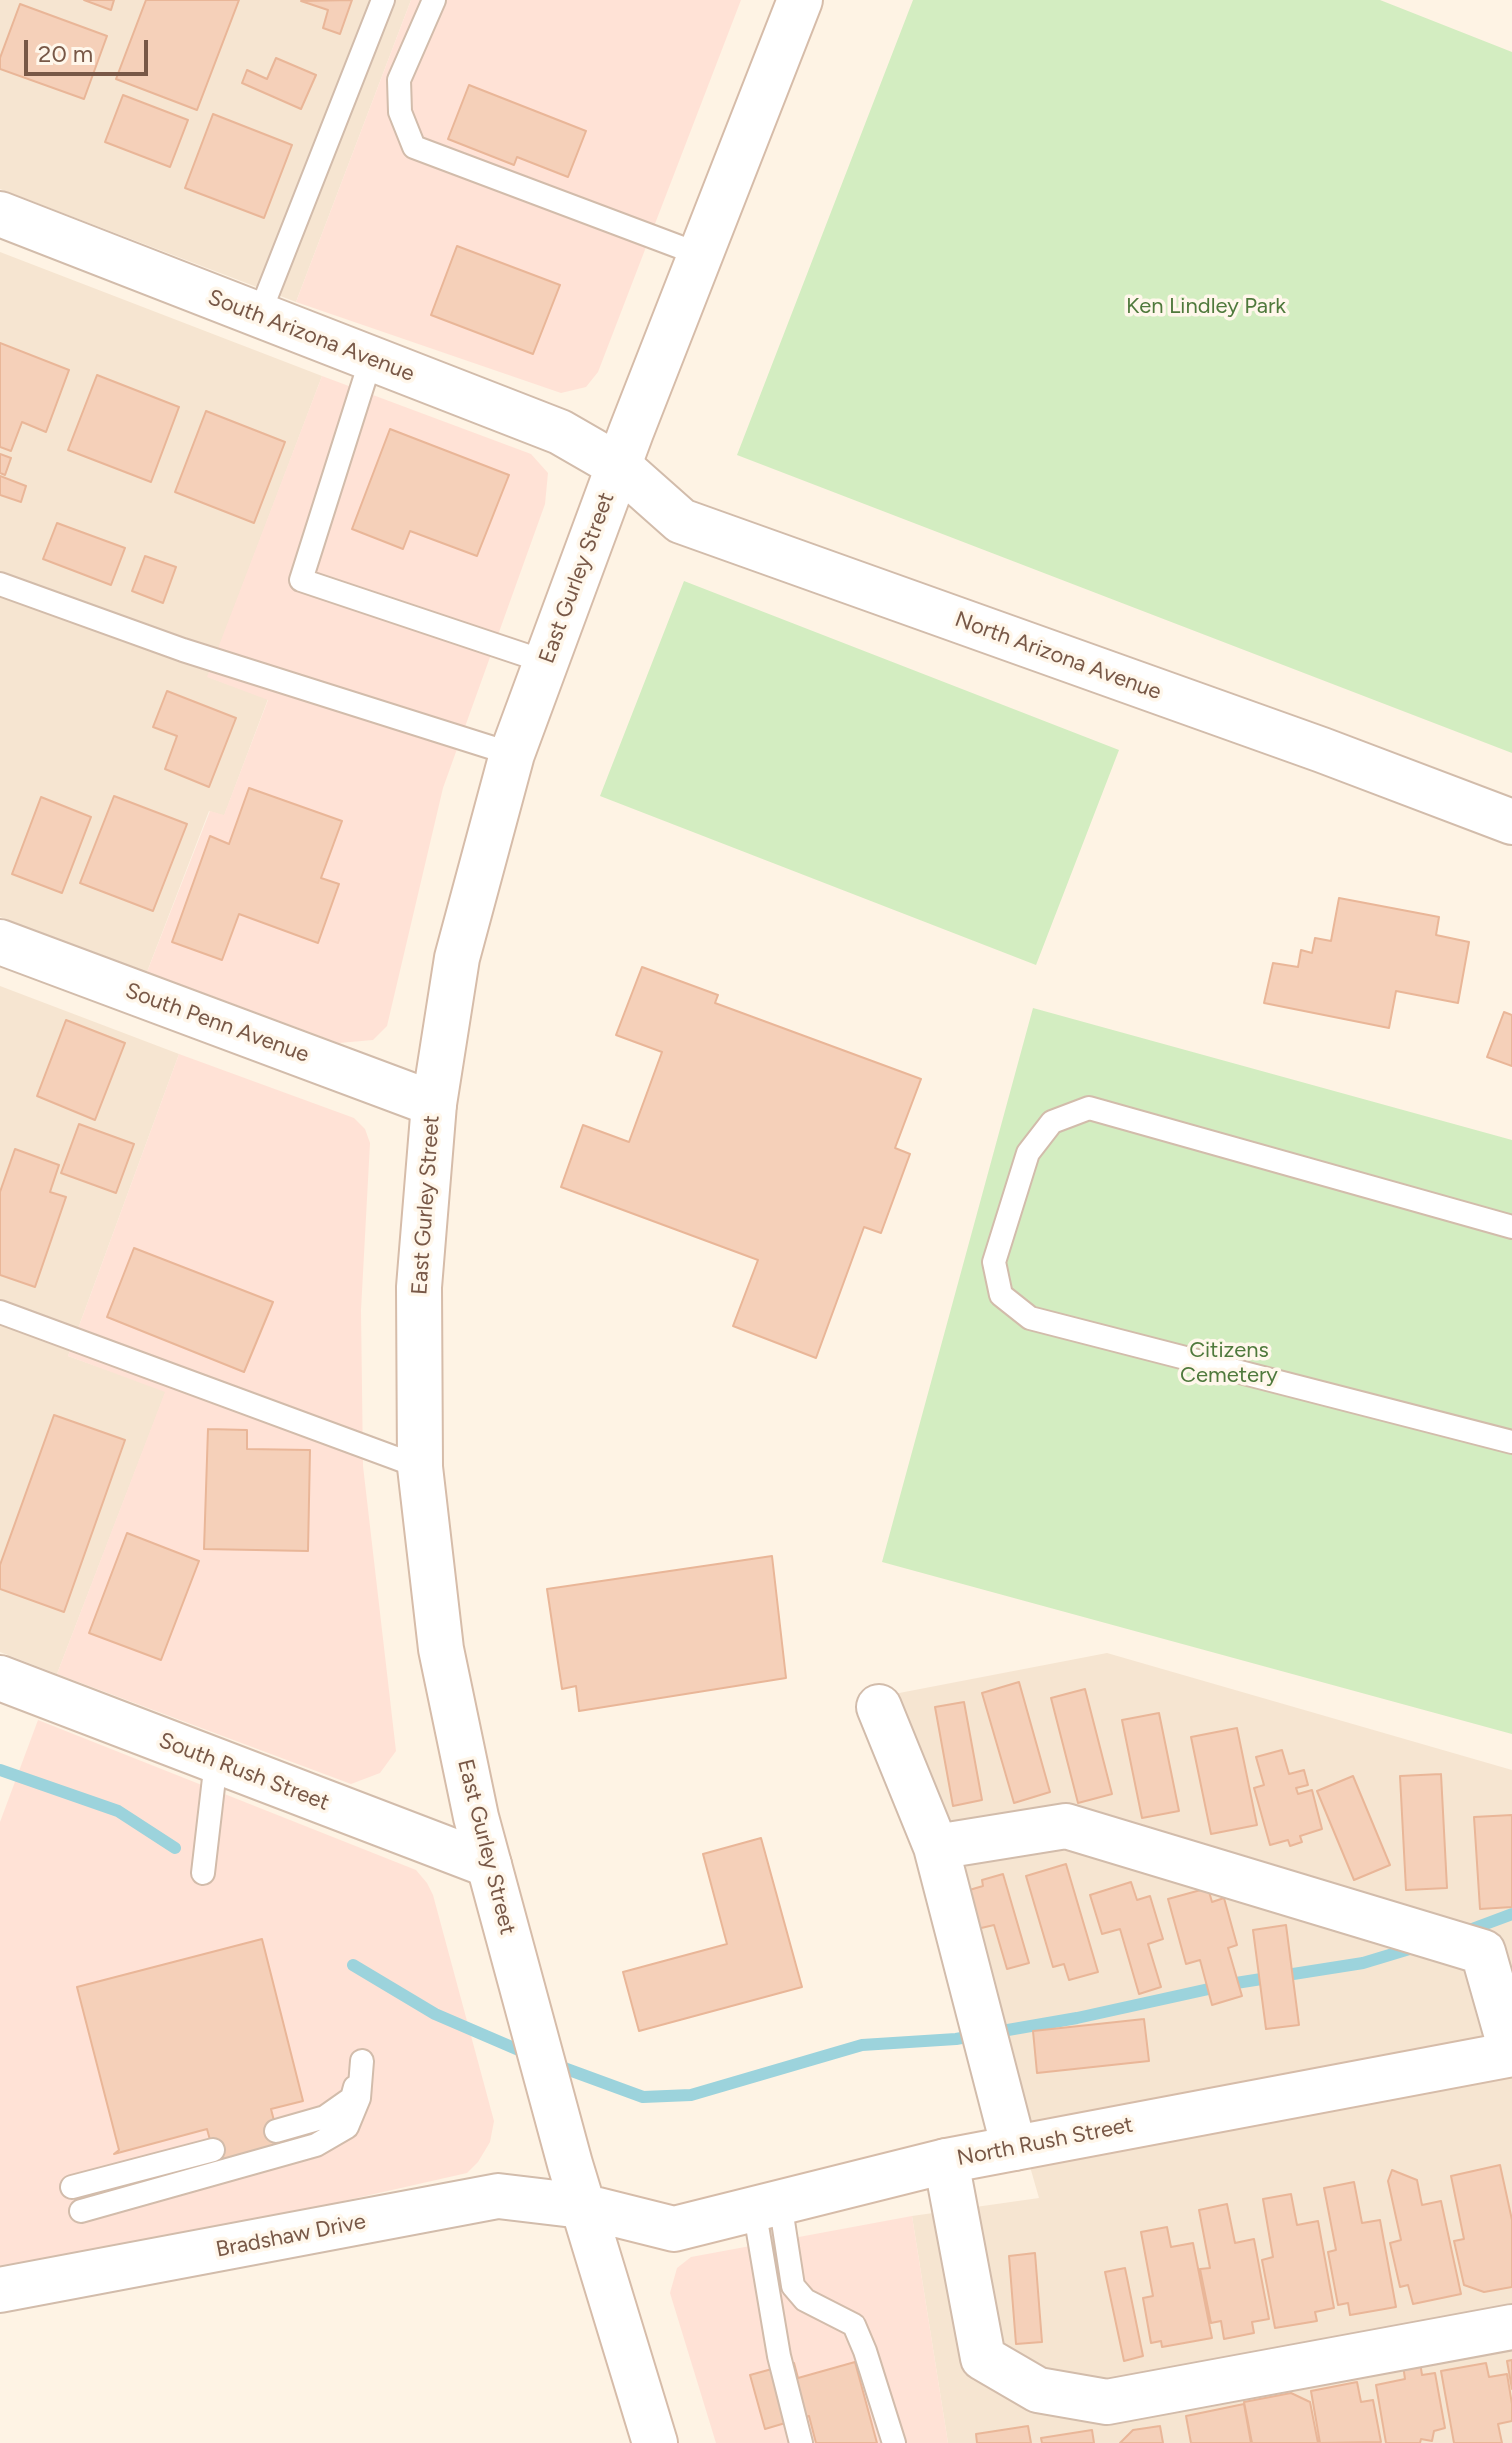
<!DOCTYPE html>
<html>
<head>
<meta charset="utf-8">
<style>
  body { margin:0 }
  #map { position:relative; width:1512px; height:2443px; overflow:hidden; background:#fef3e4; font-family:Figtree,sans-serif }
  canvas { display:block }
  .scale { position:absolute; left:24px; top:40px; width:124px; height:36px; box-sizing:border-box; border:4px solid #785847; border-top:0; padding-left:10px; font-size:24px; line-height:28px; white-space:nowrap; color:#785847; -webkit-text-stroke:6px #fff7eb; paint-order:stroke }
</style>
</head>
<body>
<div id="map">
<canvas width="1512" height="2443"></canvas>
<div class="scale">20 m</div>
</div>
<script>
const ctx = document.querySelector('canvas').getContext('2d');
ctx.lineJoin = 'round';
function fill(path, color) { ctx.fillStyle = color; ctx.fill(path, 'evenodd'); }
const toPath = rows => new Path2D(rows.map(r => 'M' + r).join(''));
function strokePath(path, color, width, dash) { ctx.strokeStyle = color; ctx.lineWidth = width; ctx.lineCap = dash ? 'butt' : 'round'; ctx.setLineDash(dash || []); ctx.stroke(path); }
function drawText(font, color, halo, rows, align = 'center') {
  ctx.font = font + ' Figtree,sans-serif'; ctx.lineWidth = 7; ctx.setLineDash([]); ctx.textBaseline = 'middle'; ctx.strokeStyle = halo; ctx.fillStyle = color; for (const [text, x, y, turn = 0] of rows) {
    ctx.save(); ctx.translate(x, y); ctx.rotate((+turn || 0) * Math.PI / 180); ctx.textAlign = isNaN(turn) ? turn : align; if (halo) ctx.strokeText(text, 0, 0); ctx.fillText(text, 0, 0); ctx.restore();
  }
}
fill(toPath([
  [0,0,411,0,296,302,0,189],
  [0,252,322,376,208,677,268,699,224,816,209,811,147,972,0,917],
  [0,986,179,1054,68,1356,166,1391,57,1674,0,1652],
  [1107,1653,1512,1770,1512,2443,948,2443,912,2216,1039,2198,894,1694]
]), '#f6e5d1');
fill(toPath([
  [411,0,741,0,598,372,586,387,561,393,296,302],
  [322,376,531,454,548,473,545,504,443,788,387,1026,373,1040,339,1043,147,972,210,811,224,815,268,700,207,677],
  [179,1054,354,1118,365,1129,370,1143,361,1310,363,1466,396,1751,380,1773,351,1784,57,1674,165,1392,68,1356],
  [38,1720,416,1870,427,1883,433,1895,494,2121,490,2142,478,2162,467,2173,233,2226,0,2272,0,1822],
  [912,2216,948,2443,716,2443,670,2293,677,2268,691,2257]
]), '#ffe2d6');
fill(toPath([
  [913,0,1380,0,1512,52,1512,753,737,455],
  [684,581,1119,750,1036,965,600,796],
  [1033,1008,1512,1140,1512,1734,882,1562]
]), '#d3edc1');
strokePath(toPath([
  [0,1770,118,1811,175,1848],
  [1464,1932,1512,1914],
  [353,1965,435,2014,528,2054],
  [553,2064,643,2097,691,2095,862,2045,956,2039,1077,2018,1236,1983,1363,1963,1416,1947]
]), '#9cd3dc', 12);
const building = toPath([
  [84,0,114,0,111,10,84,0],
  [146,0,239,0,197,110,116,79,146,0],
  [352,0,340,34,323,28,328,10,301,1,352,0],
  [20,4,107,36,84,99,0,69,0,58,20,4],
  [276,58,316,75,301,109,242,83,247,70,267,79,276,58],
  [469,85,586,131,568,177,517,157,514,165,448,139,469,85],
  [123,95,188,120,170,167,105,142,123,95],
  [213,114,292,145,264,218,185,188,213,114],
  [457,246,560,285,533,354,431,315,457,246],
  [0,343,69,370,46,432,22,422,11,451,0,447,0,343],
  [97,375,179,407,151,482,68,450,97,375],
  [206,411,285,442,254,523,175,492,206,411],
  [390,429,509,475,477,556,410,531,403,549,352,529,390,429],
  [0,454,11,458,5,475,0,473,0,454],
  [0,476,26,486,21,502,0,495,0,476],
  [57,523,125,548,111,585,43,559,57,523],
  [145,556,176,567,163,603,132,591,145,556],
  [167,691,236,718,209,787,165,769,177,736,153,727,167,691],
  [249,788,342,821,321,878,339,884,318,943,239,914,222,960,172,942,210,836,229,844,249,788],
  [114,796,187,824,153,911,80,883,114,796],
  [41,797,91,817,62,893,12,874,41,797],
  [1339,898,1439,917,1436,935,1469,942,1458,1003,1396,991,1389,1028,1264,1003,1273,963,1298,967,1301,950,1312,953,1315,938,1331,941,1339,898],
  [642,967,718,995,715,1003,921,1079,895,1148,910,1154,881,1233,864,1227,816,1358,733,1326,758,1260,561,1187,583,1125,629,1142,662,1052,616,1035,642,967],
  [1504,1012,1512,1015,1512,1066,1487,1057,1504,1012],
  [66,1020,125,1043,95,1120,37,1096,66,1020],
  [79,1124,134,1144,116,1193,61,1173,79,1124],
  [15,1149,59,1165,50,1192,66,1197,35,1287,0,1275,0,1192,15,1149],
  [134,1248,273,1302,244,1372,107,1317,134,1248],
  [54,1415,125,1440,64,1612,0,1589,0,1565,54,1415],
  [208,1429,247,1430,247,1449,310,1450,308,1551,204,1549,208,1429],
  [127,1533,199,1561,161,1660,89,1633,127,1533],
  [772,1556,786,1678,579,1711,576,1686,562,1689,547,1589,772,1556],
  [1019,1682,1050,1792,1014,1803,982,1693,1019,1682],
  [1085,1689,1112,1794,1078,1803,1051,1698,1085,1689],
  [964,1702,982,1800,953,1806,935,1707,964,1702],
  [1159,1713,1179,1811,1142,1818,1122,1720,1159,1713],
  [1237,1728,1257,1825,1211,1834,1191,1737,1237,1728],
  [1282,1750,1289,1774,1304,1770,1308,1785,1296,1788,1298,1794,1312,1790,1322,1829,1300,1836,1302,1842,1290,1846,1288,1840,1270,1845,1254,1788,1264,1785,1256,1757,1282,1750],
  [1441,1774,1447,1888,1406,1890,1400,1776,1441,1774],
  [1353,1776,1390,1865,1354,1880,1317,1791,1353,1776],
  [1512,1815,1512,1907,1480,1909,1474,1817,1512,1815],
  [761,1838,802,1987,639,2031,623,1972,727,1944,703,1854,761,1838],
  [1066,1864,1098,1972,1069,1980,1064,1964,1053,1967,1026,1876,1066,1864],
  [1003,1874,1029,1963,1007,1969,994,1925,977,1929,966,1891,983,1886,982,1880,1003,1874],
  [1131,1882,1137,1900,1150,1896,1163,1939,1148,1944,1161,1987,1139,1994,1120,1929,1102,1934,1090,1895,1131,1882],
  [1208,1888,1212,1902,1224,1898,1237,1945,1228,1948,1242,1996,1212,2005,1200,1960,1186,1964,1168,1899,1208,1888],
  [1286,1925,1299,2025,1266,2029,1253,1930,1286,1925],
  [262,1939,303,2101,271,2109,285,2164,221,2180,207,2129,114,2154,119,2150,77,1987,262,1939],
  [1144,2019,1149,2061,1037,2073,1033,2031,1144,2019],
  [1500,2165,1512,2220,1512,2287,1484,2292,1464,2285,1454,2241,1464,2239,1451,2176,1500,2165],
  [1392,2170,1417,2180,1422,2205,1441,2201,1461,2294,1413,2304,1408,2285,1400,2287,1390,2243,1401,2240,1388,2181,1392,2170],
  [1354,2182,1362,2223,1380,2220,1396,2307,1350,2315,1348,2303,1338,2305,1328,2252,1336,2250,1324,2188,1354,2182],
  [1291,2194,1297,2225,1318,2221,1334,2308,1315,2312,1317,2321,1275,2328,1262,2260,1273,2257,1263,2199,1291,2194],
  [1227,2204,1235,2243,1254,2239,1269,2319,1252,2322,1254,2333,1224,2339,1221,2321,1211,2323,1200,2269,1210,2268,1199,2210,1227,2204],
  [1167,2227,1171,2247,1193,2243,1212,2338,1162,2347,1161,2341,1151,2343,1143,2298,1153,2296,1141,2232,1167,2227],
  [1035,2253,1042,2342,1016,2344,1009,2256,1035,2253],
  [1125,2268,1143,2356,1124,2361,1105,2272,1125,2268],
  [1512,2360,1512,2389,1507,2361,1512,2360],
  [855,2362,877,2443,816,2443,809,2416,765,2429,750,2375,794,2363,798,2378,855,2362],
  [1420,2362,1422,2375,1435,2373,1445,2428,1434,2431,1432,2441,1421,2439,1420,2443,1386,2443,1376,2385,1405,2379,1403,2365,1420,2362],
  [1486,2363,1489,2377,1507,2374,1512,2404,1512,2421,1498,2424,1502,2443,1454,2443,1441,2371,1486,2363],
  [1357,2382,1361,2402,1373,2400,1381,2442,1320,2443,1311,2391,1357,2382],
  [1291,2393,1310,2402,1318,2443,1252,2443,1244,2402,1291,2393],
  [1244,2404,1251,2443,1191,2443,1186,2416,1244,2404],
  [1028,2426,1031,2443,977,2443,976,2434,1028,2426],
  [1160,2426,1163,2443,1120,2443,1133,2430,1160,2426],
  [1092,2430,1094,2443,1042,2443,1041,2438,1092,2430]
]);
fill(building, '#f5d0b9');
strokePath(building, '#e9b698', 2);
const lane = toPath([
  [434,0,399,80,400,112,414,147,701,255],
  [259,315,383,0],
  [371,359,301,580,546,662],
  [0,584,183,650,512,754],
  [1512,1227,1089,1108,1052,1122,1028,1153,994,1262,1001,1295,1030,1318,1512,1442],
  [0,1312,420,1467],
  [203,1873,216,1761],
  [276,2131,325,2117,352,2098,355,2087],
  [72,2187,213,2150],
  [780,2202,793,2286,805,2300,854,2325,865,2351,894,2443],
  [754,2208,779,2356,801,2443],
  [81,2211,316,2145,347,2127,359,2098,362,2061]
]);
const street = toPath([
  [0,214,560,432,619,466,681,521,1322,750,1512,822],
  [0,942,434,1104],
  [0,1678,489,1865],
  [879,1707,936,1847,1014,2148],
  [936,1847,1066,1826,1483,1952,1512,2054],
  [946,2161,983,2358,1038,2390,1107,2402,1512,2327],
  [0,2290,498,2196,582,2206]
]);
const secondary = toPath([
  [582,2206,674,2229,946,2161,1512,2054],
  [655,2443,570,2164,476,1817,441,1649,420,1467,419,1287,434,1104,457,958,512,754,631,432,800,0]
]);
strokePath(lane, '#d2bcab', 26);
strokePath(street, '#d2bcab', 48);
strokePath(secondary, '#d6bca9', 48);
strokePath(lane, '#fff', 22);
strokePath(street, '#fff', 44);
strokePath(secondary, '#fff', 44);
drawText('22px', '#4f793c', '#fff7eb', [
  ["Ken Lindley Park",1206,307],
  ["Citizens",1229,1351],
  ["Cemetery",1229,1376]
]);
drawText('22px', '#785847', '#fff7eb', [
  ["South Arizona Avenue",311,336,21],
  ["East Gurley Street",577,578,-70],
  ["North Arizona Avenue",1058,656,20],
  ["South Penn Avenue",217,1023,20],
  ["East Gurley Street",426,1205,-86],
  ["South Rush Street",244,1772,21],
  ["East Gurley Street",486,1847,76],
  ["North Rush Street",1045,2142,-11],
  ["Bradshaw Drive",291,2236,-11]
]);
</script>
</body>
</html>
